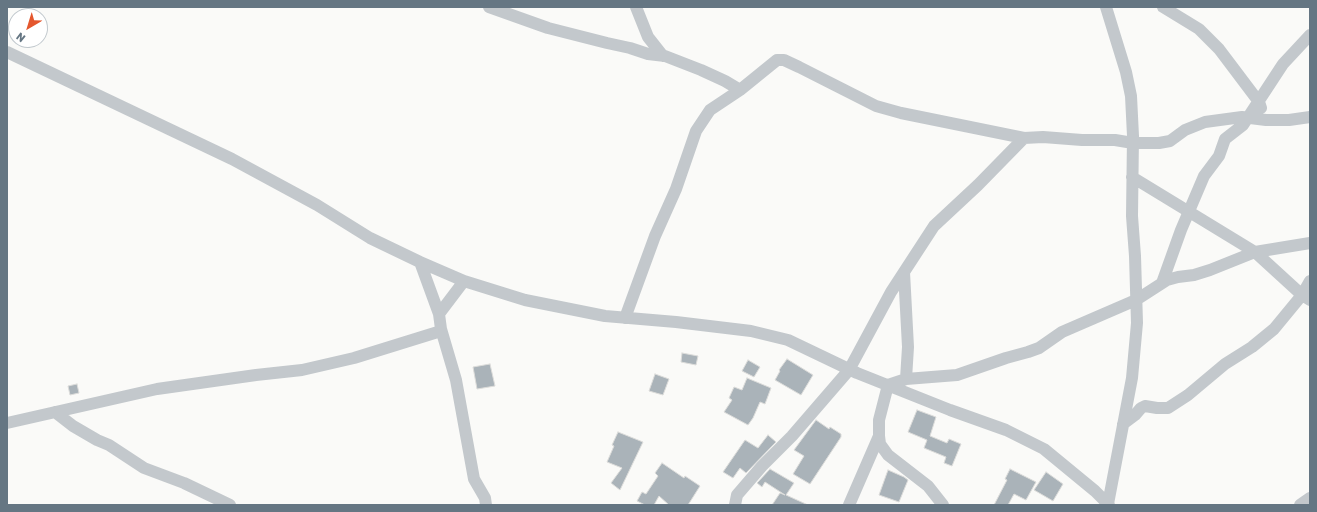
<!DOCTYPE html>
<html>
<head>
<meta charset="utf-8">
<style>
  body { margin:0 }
  #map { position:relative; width:1317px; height:512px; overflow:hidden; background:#fafaf8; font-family:Rubik,sans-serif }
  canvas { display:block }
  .frame { position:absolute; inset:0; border:8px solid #657683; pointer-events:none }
  .north { position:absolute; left:8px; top:8px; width:40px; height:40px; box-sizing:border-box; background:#fff; border:1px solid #c1c8cd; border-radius:50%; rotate:218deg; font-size:11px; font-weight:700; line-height:16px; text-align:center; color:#657683 }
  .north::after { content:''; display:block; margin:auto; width:14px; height:18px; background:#e4572e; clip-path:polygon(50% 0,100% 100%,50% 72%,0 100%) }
</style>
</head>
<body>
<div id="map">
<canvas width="1317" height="512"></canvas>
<div class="frame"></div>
<div class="north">N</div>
</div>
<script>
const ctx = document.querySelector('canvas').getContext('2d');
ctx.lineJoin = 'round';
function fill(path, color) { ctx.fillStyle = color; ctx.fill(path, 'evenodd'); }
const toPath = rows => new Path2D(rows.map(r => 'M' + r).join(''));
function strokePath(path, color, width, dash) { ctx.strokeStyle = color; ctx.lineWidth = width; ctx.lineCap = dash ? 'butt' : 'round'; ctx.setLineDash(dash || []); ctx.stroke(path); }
const building = toPath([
  [682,353,698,356,696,365,681,362,682,353],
  [787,359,813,375,801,395,775,380,780,371,779,370,787,359],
  [748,360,760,367,754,377,742,371,748,360],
  [490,364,495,386,477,389,473,367,490,364],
  [655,374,669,379,663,395,649,391,655,374],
  [747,378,771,388,765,404,760,402,753,418,748,425,724,412,732,400,729,398,734,387,742,390,747,378],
  [77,384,79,393,70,395,68,386,77,384],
  [917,410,936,417,930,436,947,443,949,439,961,444,952,466,944,463,946,457,924,448,927,440,908,432,917,410],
  [816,420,829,429,830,427,841,434,841,437,810,484,793,474,804,456,794,450,816,420],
  [618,432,643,442,620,490,611,483,622,468,607,462,614,446,612,445,618,432],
  [768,435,776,442,746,473,740,468,733,478,723,472,745,440,758,448,768,435],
  [662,463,684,478,685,476,700,486,688,505,669,505,659,496,654,505,645,505,637,501,642,492,646,494,658,476,655,473,662,463],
  [770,469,794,483,786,495,808,505,772,505,780,493,785,495,765,482,762,487,757,483,770,469],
  [1010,469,1036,482,1026,500,1014,494,1008,505,994,505,1007,480,1005,479,1010,469],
  [888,470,904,477,908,480,899,502,879,495,888,470],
  [1046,472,1063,484,1053,501,1034,490,1046,472]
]);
fill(building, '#aab3b9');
strokePath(building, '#dcdcda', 1);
strokePath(toPath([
  [489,7,548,28,607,43,630,48,648,54,665,56,701,70,725,81,740,90],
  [636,7,648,37,663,56],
  [1106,7,1126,72,1131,96,1133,136,1132,216,1135,256,1137,323,1132,378,1108,504],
  [1163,7,1199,29,1219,49,1259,102,1261,108],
  [7,52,232,159,317,205,370,238,420,262,464,281,525,300,605,316,676,322,751,331,788,340,857,373,950,410,1006,430,1044,449,1095,491,1109,505],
  [1132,177,1255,252,1302,295,1310,300],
  [420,262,439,314,441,329,456,380,474,479,485,498,486,505],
  [904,272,908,347,906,379],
  [1162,283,1181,230,1204,176,1219,156,1225,139,1243,125,1283,64,1310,35],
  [439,314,464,281],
  [625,318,655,236,676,189,696,131,710,110,740,90,777,60,784,60,799,67,876,106,901,113,1024,138,1043,137,1082,140,1115,140,1133,143,1159,143,1170,141,1185,130,1205,122,1242,117,1266,120,1289,120,1310,117],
  [55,412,73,426,97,440,109,445,144,468,184,483,230,505],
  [7,423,157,389,256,375,302,370,354,358,441,331],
  [1123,424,1135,415,1141,408,1145,406,1157,408,1168,408,1188,395,1225,364,1252,347,1274,329,1302,295,1310,281],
  [735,505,737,495,762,466,792,436,849,370,891,292,934,226,978,185,1024,138],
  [849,505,879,436],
  [943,505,928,486,888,455,880,444,879,436,879,420,888,385,906,379,957,375,1006,358,1028,352,1039,348,1062,332,1136,300,1167,280,1178,277,1194,275,1210,270,1255,252,1310,243],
  [1300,505,1310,498]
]), '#c3c8cc', 12);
</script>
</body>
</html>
